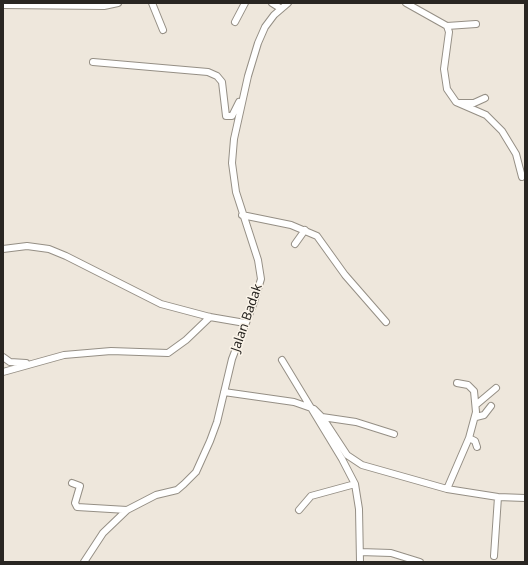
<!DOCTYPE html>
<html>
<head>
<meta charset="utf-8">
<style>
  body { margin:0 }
  #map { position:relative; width:528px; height:565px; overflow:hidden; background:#eee7dc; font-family:"Noto Sans",sans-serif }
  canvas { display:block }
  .frame { position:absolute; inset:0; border:4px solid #292622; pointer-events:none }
</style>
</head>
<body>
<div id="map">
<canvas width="528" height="565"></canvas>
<div class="frame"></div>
</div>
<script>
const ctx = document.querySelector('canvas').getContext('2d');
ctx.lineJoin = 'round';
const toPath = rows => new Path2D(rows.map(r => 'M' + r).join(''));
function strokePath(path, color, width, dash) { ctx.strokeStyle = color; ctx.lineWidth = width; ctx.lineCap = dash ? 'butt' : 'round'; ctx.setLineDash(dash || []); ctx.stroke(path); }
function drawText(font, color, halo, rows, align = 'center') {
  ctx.font = font + ' "Noto Sans",sans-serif'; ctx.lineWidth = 3; ctx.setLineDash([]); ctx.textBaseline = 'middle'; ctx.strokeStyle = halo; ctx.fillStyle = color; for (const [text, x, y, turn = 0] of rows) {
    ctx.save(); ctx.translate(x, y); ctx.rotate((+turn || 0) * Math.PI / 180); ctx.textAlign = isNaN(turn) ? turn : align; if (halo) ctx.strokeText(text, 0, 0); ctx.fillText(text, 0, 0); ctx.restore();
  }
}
const minor = toPath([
  [152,3,163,30],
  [272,3,280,8],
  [406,3,447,26,449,32,444,69,447,89,456,102,486,115,502,131,516,154,522,177],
  [3,5,104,6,118,3],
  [235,22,245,3],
  [447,26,476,24],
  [93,62,208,72,217,76,222,82,226,116,232,116,239,102],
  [460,103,474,103,485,98],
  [242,215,291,225,317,236,345,275,386,322],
  [295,244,305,230],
  [3,249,27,246,49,249,66,256,161,304,210,317,245,323],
  [3,357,10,362,26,363],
  [282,360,342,459,355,484,359,509,360,562],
  [3,372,64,355,111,351,168,353,186,340,210,317],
  [224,392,294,402,314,409,322,417,347,455,362,465,447,489,498,497,525,498],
  [477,404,496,388],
  [322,417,356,422,394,434],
  [476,417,484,415,491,406],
  [469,438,475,441,477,447],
  [72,483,80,486,75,503,77,507,127,510],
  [447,489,469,438,476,412,474,391,468,385,457,383],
  [299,510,311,496,355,484],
  [360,552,391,553,420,562],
  [494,556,498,497],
  [84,562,103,533,127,510,156,495,177,490,184,484,196,472,210,441,217,422,232,359,254,302,261,279,258,260,236,192,232,163,234,139,248,76,258,43,265,27,274,15,288,3]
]);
strokePath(minor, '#958f85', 8);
strokePath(minor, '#fff', 6);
drawText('13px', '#292622', '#fbf4e9', [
  ["Jalan Badak",247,318,-71]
]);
</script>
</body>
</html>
